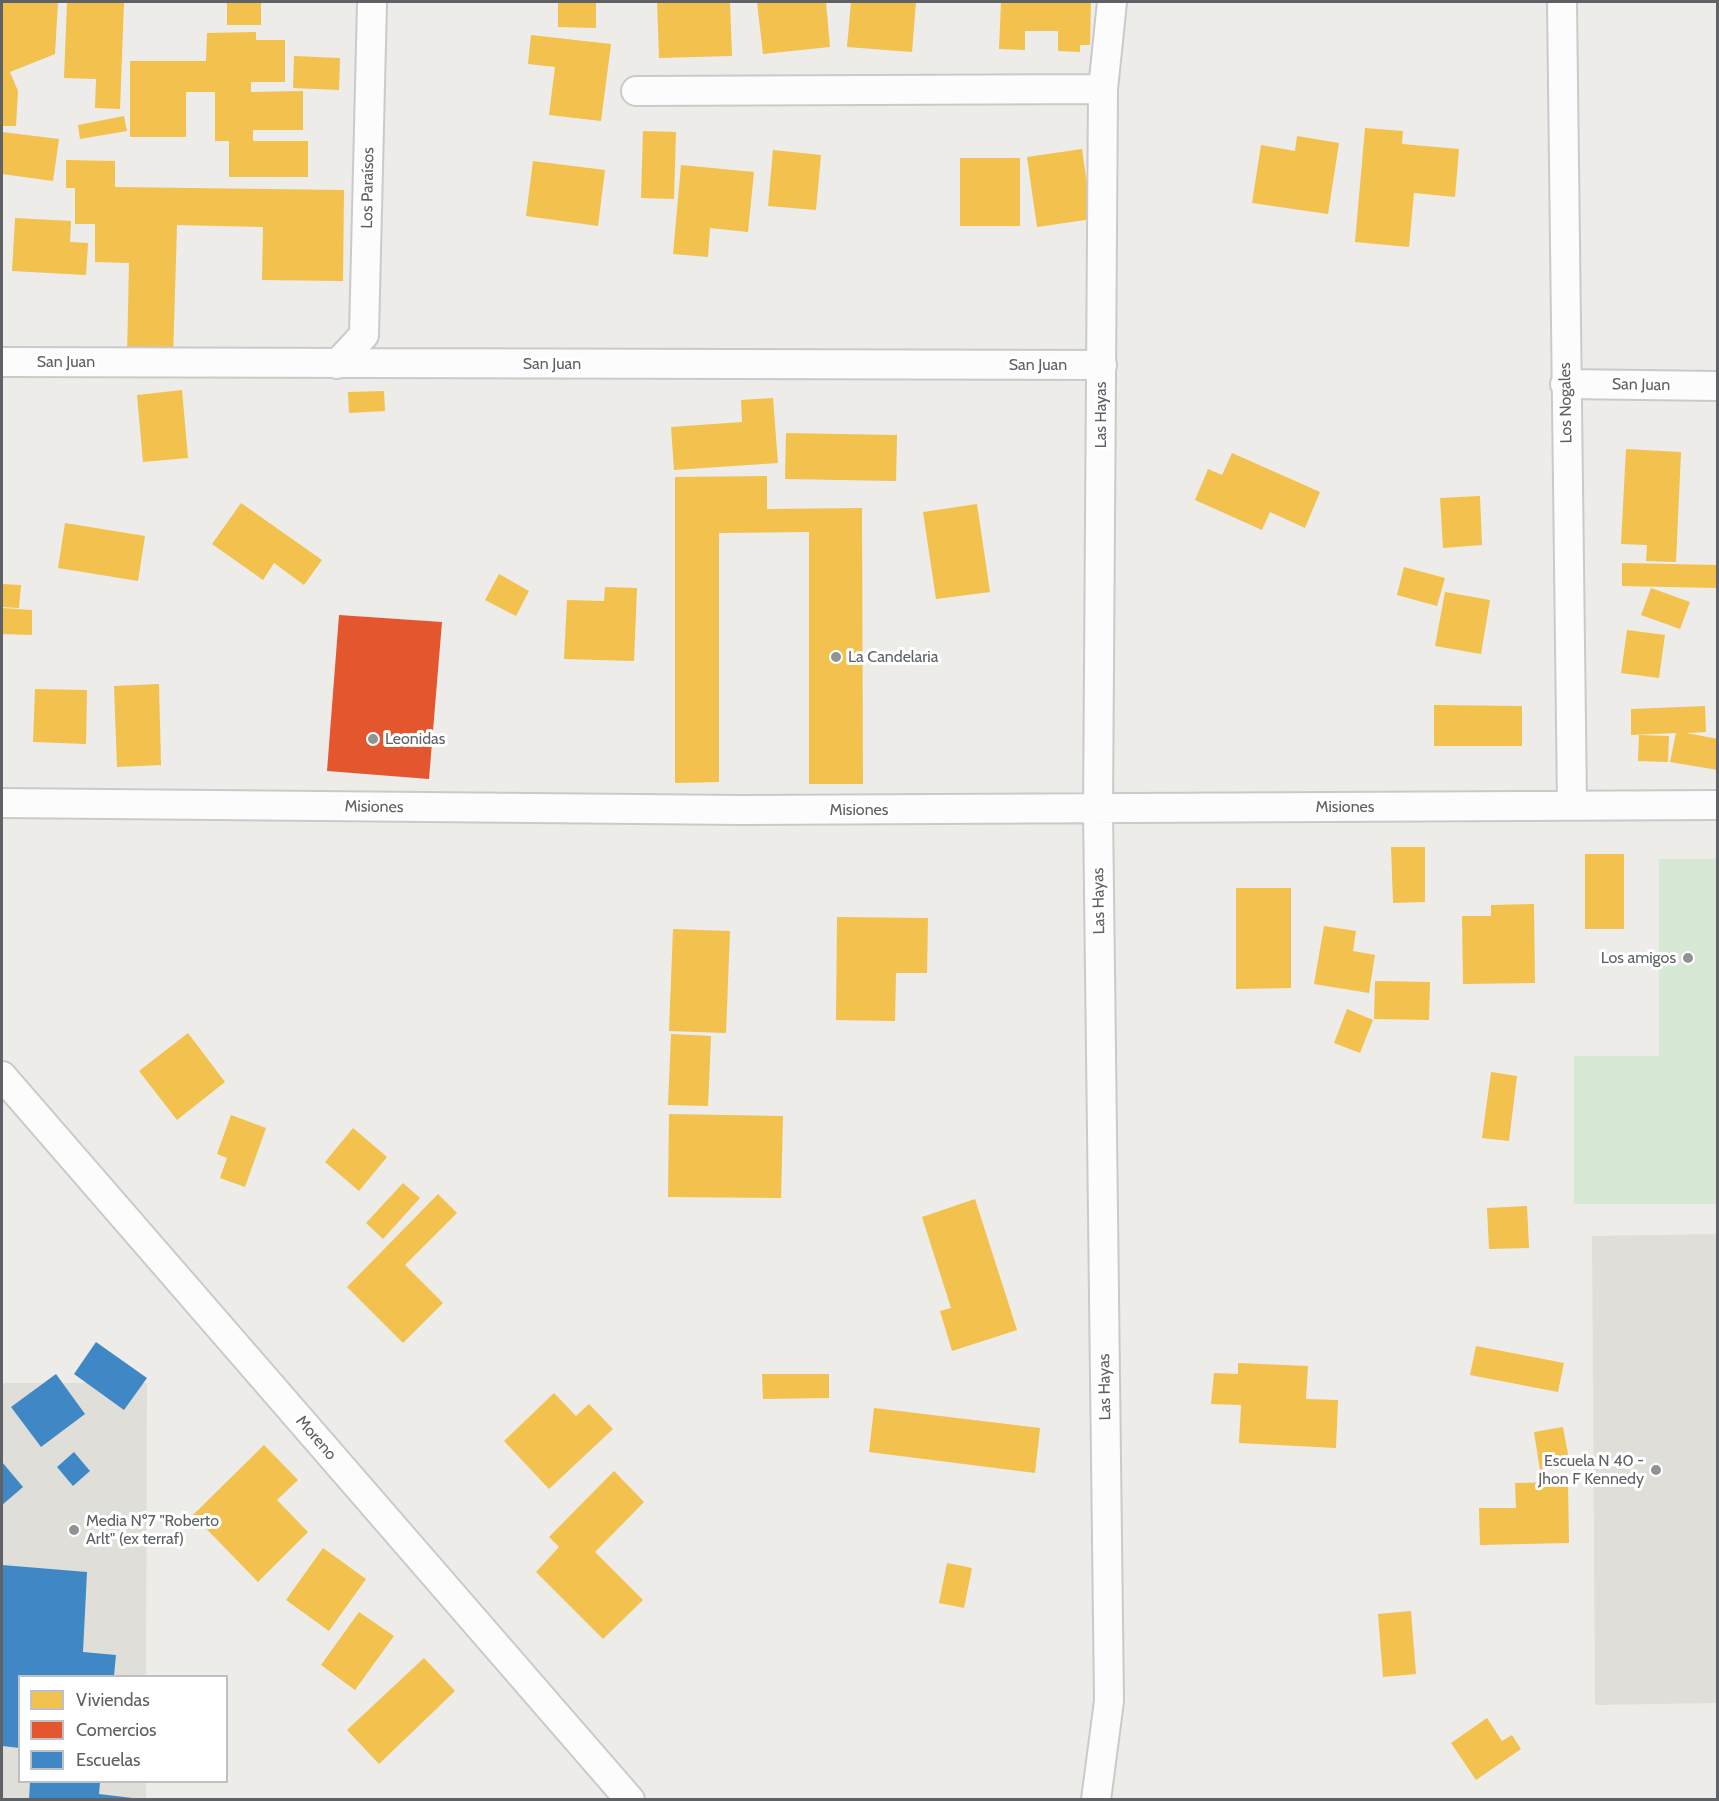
<!DOCTYPE html>
<html>
<head>
<meta charset="utf-8">
<style>
  body { margin:0 }
  #map { position:relative; width:1719px; height:1801px; overflow:hidden; background:#edece8; font-family:Cabin,sans-serif }
  canvas { display:block }
  .frame { position:absolute; inset:0; border:3px solid #5e6165; pointer-events:none }
  .legend { position:absolute; left:18px; top:1675px; width:210px; height:108px; box-sizing:border-box; background:#fff; border:2px solid #bfc0c1; margin:0; padding:8px 10px; list-style:none; font-size:18px; color:#5e6165 }
  .legend li { display:flex; align-items:center; gap:12px; height:30px }
  .legend b { width:30px; border:2px solid #bfc0c1 }
</style>
</head>
<body>
<div id="map">
<canvas width="1719" height="1801"></canvas>
<div class="frame"></div>
<ul class="legend">
<li><b style="height:16px;background:#f2c14e"></b>Viviendas</li>
<li><b style="height:16px;background:#e4572e"></b>Comercios</li>
<li><b style="height:16px;background:#3f88c5"></b>Escuelas</li>
</ul>
</div>
<script>
const ctx = document.querySelector('canvas').getContext('2d');
ctx.lineJoin = 'round';
function fill(path, color) { ctx.fillStyle = color; ctx.fill(path, 'evenodd'); }
const toPath = rows => new Path2D(rows.map(r => 'M' + r).join(''));
function strokePath(path, color, width, dash) { ctx.strokeStyle = color; ctx.lineWidth = width; ctx.lineCap = dash ? 'butt' : 'round'; ctx.setLineDash(dash || []); ctx.stroke(path); }
function drawText(font, color, halo, rows, align = 'center') {
  ctx.font = font + ' Cabin,sans-serif'; ctx.lineWidth = 6; ctx.setLineDash([]); ctx.textBaseline = 'middle'; ctx.strokeStyle = halo; ctx.fillStyle = color; for (const [text, x, y, turn = 0] of rows) {
    ctx.save(); ctx.translate(x, y); ctx.rotate((+turn || 0) * Math.PI / 180); ctx.textAlign = isNaN(turn) ? turn : align; if (halo) ctx.strokeText(text, 0, 0); ctx.fillText(text, 0, 0); ctx.restore();
  }
}
fill(toPath([
  [1717,1234,1717,1703,1595,1705,1592,1236],
  [2,1383,147,1383,146,1676,20,1676,20,1782,146,1782,146,1799,2,1799]
]), '#e0ded8');
fill(toPath([
  [1659,859,1717,859,1717,1204,1574,1204,1574,1056,1659,1056]
]), '#d7e8d4');
fill(toPath([
  [2,2,58,2,55,54,10,72,18,91,16,126,2,126],
  [67,2,124,3,120,109,95,108,96,79,64,78],
  [227,2,261,2,261,25,227,25],
  [558,2,596,2,596,28,558,27],
  [657,2,730,2,732,56,659,58],
  [757,2,826,2,830,47,763,54],
  [851,2,916,2,912,52,847,47],
  [1001,2,1091,2,1090,45,1080,45,1080,52,1058,51,1058,31,1025,31,1025,50,999,49],
  [256,32,256,40,285,40,285,82,251,82,251,92,303,91,303,130,253,130,253,141,308,141,308,177,229,177,229,141,215,141,215,92,186,92,186,137,130,137,130,61,206,61,207,33],
  [531,35,611,44,601,121,549,115,555,67,528,64],
  [294,56,340,58,339,90,293,88],
  [124,116,127,131,80,139,78,125],
  [1365,128,1403,131,1402,144,1459,149,1455,197,1414,193,1409,247,1355,242],
  [643,131,676,132,674,199,641,198],
  [2,132,59,139,53,181,2,174],
  [1297,136,1339,143,1328,214,1252,203,1261,145,1295,151],
  [1082,149,1092,219,1037,227,1027,157],
  [773,150,821,155,816,210,768,206],
  [960,158,1020,158,1020,226,960,226],
  [66,160,115,161,115,187,344,190,343,281,262,280,263,227,177,225,173,359,127,358,129,263,95,262,95,224,75,224,75,188,66,188],
  [533,161,605,170,598,226,526,216],
  [681,165,754,172,748,232,710,228,708,257,673,254],
  [15,218,71,221,70,242,88,243,86,275,12,271],
  [182,390,188,458,143,462,137,395],
  [384,391,385,411,349,413,348,392],
  [773,398,778,463,674,470,671,427,742,422,741,400],
  [786,433,897,435,896,481,785,479],
  [1626,449,1681,452,1676,562,1646,561,1647,545,1621,544],
  [1232,453,1320,492,1305,528,1270,512,1262,530,1195,500,1208,469,1222,475],
  [767,476,767,509,862,508,863,784,809,784,809,532,719,533,719,782,675,783,675,477],
  [1480,496,1482,545,1443,548,1440,498],
  [241,503,322,560,304,585,274,563,263,580,212,544],
  [977,504,990,592,936,599,923,512],
  [65,523,145,536,138,581,58,568],
  [1622,563,1718,565,1717,588,1622,586],
  [1404,567,1445,578,1437,606,1397,595],
  [499,574,529,591,516,616,485,600],
  [2,584,21,585,19,608,2,607],
  [605,587,637,588,634,661,564,659,567,600,604,601],
  [1651,588,1690,602,1680,629,1641,615],
  [1445,592,1490,600,1481,654,1435,646],
  [2,608,32,610,32,635,2,634],
  [1627,630,1665,635,1659,678,1621,673],
  [159,684,161,765,117,767,114,686],
  [35,689,87,690,86,744,33,742],
  [1434,705,1522,706,1522,746,1434,746],
  [1705,706,1706,732,1686,733,1718,739,1718,770,1670,762,1676,733,1631,735,1631,709],
  [1639,735,1669,736,1668,762,1638,761],
  [1391,847,1425,847,1425,902,1393,903],
  [1585,854,1624,854,1624,929,1585,929],
  [1236,888,1291,888,1291,988,1236,989],
  [1534,904,1535,983,1463,984,1462,916,1491,916,1491,905],
  [837,917,928,918,927,973,896,973,895,1021,836,1020],
  [1324,926,1356,931,1353,951,1375,955,1369,993,1314,984],
  [673,929,730,931,726,1033,669,1031],
  [1375,981,1430,982,1429,1020,1374,1019],
  [1347,1009,1373,1020,1360,1053,1334,1043],
  [188,1033,225,1082,177,1120,139,1071],
  [671,1034,711,1036,708,1106,668,1105],
  [1491,1072,1517,1076,1509,1141,1482,1138],
  [669,1114,783,1116,781,1198,668,1197],
  [231,1115,266,1128,245,1187,220,1178,227,1158,217,1154],
  [353,1128,387,1157,359,1191,325,1162],
  [403,1183,420,1198,383,1239,366,1223],
  [438,1194,457,1213,405,1265,443,1303,403,1343,347,1287],
  [975,1199,1017,1330,952,1351,940,1311,951,1308,922,1217],
  [1527,1206,1529,1248,1489,1249,1487,1208],
  [1476,1346,1564,1363,1558,1392,1470,1375],
  [1238,1363,1308,1366,1306,1399,1338,1400,1336,1448,1239,1443,1241,1405,1211,1404,1214,1373,1238,1374],
  [762,1374,829,1374,829,1398,763,1399],
  [554,1393,576,1416,589,1404,613,1429,549,1489,504,1441],
  [874,1408,1040,1428,1035,1473,869,1452],
  [1563,1427,1570,1465,1540,1470,1534,1432],
  [264,1445,298,1480,277,1500,308,1532,258,1582,193,1515],
  [614,1471,644,1502,595,1552,643,1600,603,1639,536,1572,559,1547,549,1537],
  [1568,1482,1569,1543,1480,1545,1479,1508,1516,1508,1515,1483],
  [323,1548,366,1579,329,1631,286,1600],
  [947,1563,972,1568,964,1608,939,1603],
  [1411,1611,1416,1674,1383,1677,1378,1614],
  [359,1612,394,1636,355,1690,321,1665],
  [424,1658,455,1691,379,1764,347,1730],
  [1487,1718,1502,1741,1512,1735,1521,1749,1476,1780,1451,1743]
]), '#f2c14e');
fill(toPath([
  [339,615,442,622,429,779,327,771]
]), '#e4572e');
fill(toPath([
  [96,1342,147,1378,124,1410,74,1374],
  [56,1374,85,1414,41,1447,11,1407],
  [74,1452,90,1471,73,1486,57,1467],
  [2,1462,23,1487,2,1505],
  [2,1565,87,1572,83,1652,116,1655,114,1676,20,1676,20,1748,2,1746],
  [30,1782,100,1782,99,1794,149,1800,29,1800]
]), '#3f88c5');
const street = toPath([
  [1562,2,1572,805],
  [636,91,1103,89],
  [2,362,1102,365],
  [337,364,364,335,372,2],
  [1565,384,1718,386],
  [2,803,742,810,1718,805],
  [2,1076,630,1800],
  [1096,1800,1109,1701,1098,809,1103,89,1112,2]
]);
strokePath(street, '#cacaca', 32);
strokePath(street, '#fcfcfc', 28);
for (const [x, y, r, color] of [
  [836,657,6,"#909293"],
  [373,739,6,"#909293"],
  [1688,958,6,"#909293"],
  [1656,1470,6,"#909293"],
  [74,1530,6,"#909293"]
]) { const dot = new Path2D(); dot.arc(x, y, r, 0, 2 * Math.PI); ctx.fillStyle = color; ctx.fill(dot); strokePath(dot, '#fff', 2); }
drawText('16px', '#5e6165', '#fff', [
  ["Los Paraísos",368,188,-89],
  ["San Juan",66,362],
  ["San Juan",552,364],
  ["San Juan",1038,365],
  ["San Juan",1641,385,1],
  ["Los Nogales",1566,403,-91],
  ["Las Hayas",1101,415,-90],
  ["Misiones",374,807,1],
  ["Misiones",1345,807],
  ["Misiones",859,810],
  ["Las Hayas",1099,901,-91],
  ["Las Hayas",1105,1387,-91],
  ["Moreno",316,1438,49]
]);
drawText('16px', '#5e6165', '#fff', [
  ["La Candelaria",848,657],
  ["Leonidas",385,739],
  ["Los amigos",1676,958,"right"],
  ["Escuela N 40 -",1644,1461,"right"],
  ["Jhon F Kennedy",1644,1479,"right"],
  ["Media Nº7 \"Roberto",86,1521],
  ["Arlt\" (ex terraf)",86,1539]
], 'left');
</script>
</body>
</html>
